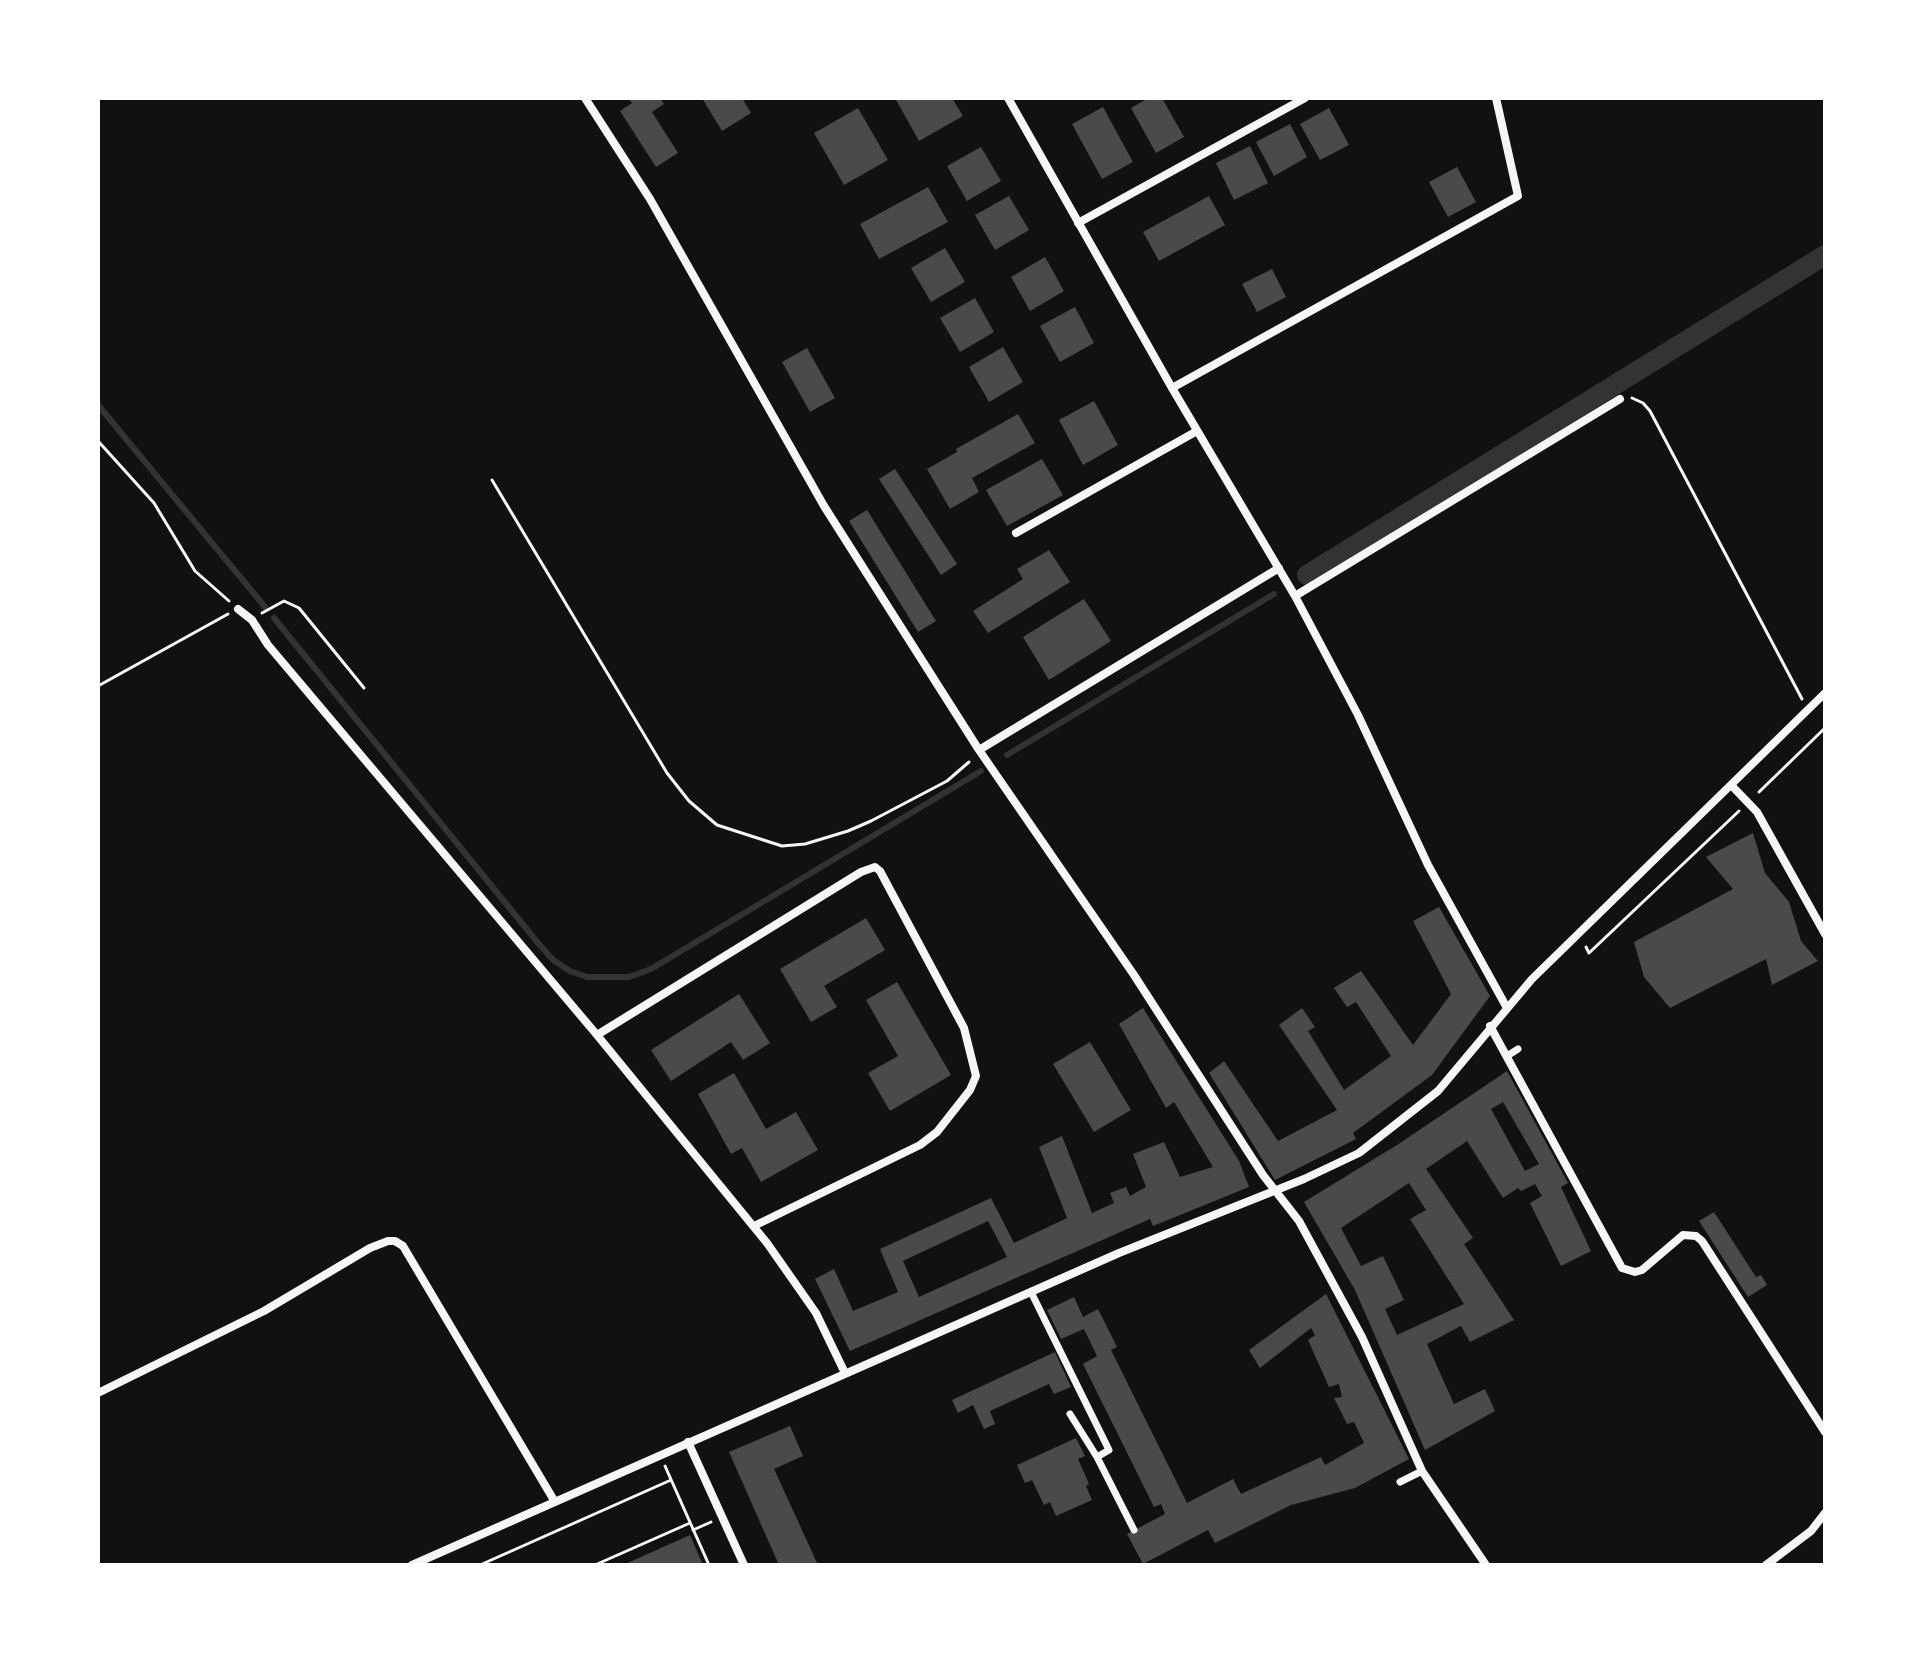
<!DOCTYPE html>
<html>
<head>
<meta charset="utf-8">
<style>
  body { margin:0 }
  #map { position:relative; width:1923px; height:1663px; overflow:hidden; background:#111; font-family:Roboto,sans-serif }
  canvas { display:block }
  .frame { position:absolute; inset:0; border:100px solid #fff; pointer-events:none }
</style>
</head>
<body>
<div id="map">
<canvas width="1923" height="1663"></canvas>
<div class="frame"></div>
</div>
<script>
const ctx = document.querySelector('canvas').getContext('2d');
ctx.lineJoin = 'round';
const toPath = rows => new Path2D(rows.map(r => 'M' + r).join(''));
function strokePath(path, color, width, dash) { ctx.strokeStyle = color; ctx.lineWidth = width; ctx.lineCap = dash ? 'butt' : 'round'; ctx.setLineDash(dash || []); ctx.stroke(path); }
function fill(path, color) { ctx.fillStyle = color; ctx.fill(path, 'evenodd'); }
strokePath(toPath([
  [98,405,265,607],
  [274,618,538,943,553,960,570,971,587,977,629,977,651,969,981,771],
  [1007,755,1274,594]
]), '#333', 6);
strokePath(toPath([
  [1307,575,1825,255]
]), '#333', 20);
fill(toPath([
  [628,98,660,98,664,104,652,112,678,153,656,167,620,111,632,103],
  [702,98,742,98,751,113,722,131],
  [895,98,952,98,963,116,919,141],
  [1149,98,1162,98,1184,137,1156,153,1131,108],
  [1103,107,1133,162,1102,179,1072,124],
  [858,108,888,160,844,185,814,133],
  [1329,108,1349,145,1320,160,1300,124],
  [1290,124,1307,157,1274,176,1256,142],
  [1250,146,1268,183,1234,200,1216,163],
  [981,147,1001,181,967,201,947,166],
  [1457,167,1476,202,1448,217,1429,182],
  [928,187,948,222,879,259,860,224],
  [1009,196,1029,230,995,250,975,215],
  [1209,196,1225,225,1159,261,1143,232],
  [945,248,965,282,931,302,911,268],
  [1045,257,1064,291,1030,311,1011,277],
  [1272,269,1286,297,1257,312,1242,284],
  [975,298,994,332,960,352,940,318],
  [1075,307,1094,343,1060,362,1040,326],
  [1003,347,1023,382,989,402,969,367],
  [807,348,835,398,810,412,782,362],
  [1094,401,1118,445,1083,465,1059,420],
  [1018,414,1035,443,972,478,979,492,950,509,927,469,957,452,956,449],
  [1042,459,1063,495,1007,526,986,490],
  [895,469,957,564,941,575,879,479],
  [867,510,936,621,918,632,849,521],
  [1049,550,1070,582,988,633,973,611,1023,579,1017,569],
  [1084,599,1111,641,1049,680,1023,637],
  [1753,833,1765,873,1789,902,1801,941,1818,961,1772,985,1766,959,1670,1008,1644,977,1634,942,1733,889,1706,857],
  [1439,907,1490,996,1432,1075,1353,1133,1356,1139,1275,1180,1209,1073,1224,1061,1278,1141,1337,1110,1279,1025,1302,1008,1315,1027,1308,1031,1344,1090,1391,1056,1356,1002,1347,1007,1334,988,1361,971,1413,1045,1451,994,1413,921],
  [866,918,885,950,824,986,837,1007,811,1022,780,969],
  [897,982,951,1075,890,1111,868,1073,898,1056,866,1000],
  [739,994,770,1043,743,1060,731,1042,671,1081,651,1050],
  [1143,1008,1239,1161,1249,1187,1153,1226,1150,1219,850,1351,815,1279,834,1269,853,1311,898,1292,880,1249,991,1198,1014,1243,1067,1218,1039,1147,1062,1136,1092,1213,1114,1203,1110,1193,1126,1187,1130,1196,1146,1187,1133,1154,1164,1142,1180,1177,1213,1167,1174,1102,1166,1108,1119,1024],
  [988,1221,1007,1257,919,1297,903,1261],
  [1090,1042,1131,1110,1094,1132,1053,1064],
  [1507,1071,1568,1183,1561,1187,1591,1251,1561,1266,1530,1203,1542,1196,1535,1184,1521,1191,1518,1188,1503,1198,1467,1141,1426,1169,1473,1238,1464,1244,1514,1320,1470,1342,1461,1326,1427,1344,1454,1404,1485,1389,1495,1411,1425,1450,1355,1290,1304,1202,1397,1145],
  [1503,1102,1539,1164,1525,1171,1491,1109],
  [1409,1183,1426,1210,1410,1219,1464,1304,1397,1335,1385,1309,1404,1300,1383,1256,1361,1266,1341,1228],
  [734,1073,766,1129,796,1112,818,1150,761,1182,742,1148,731,1154,698,1094],
  [1714,1212,1756,1277,1761,1275,1767,1285,1748,1297,1699,1221],
  [1326,1294,1409,1459,1355,1488,1291,1505,1215,1543,1208,1530,1143,1564,1127,1534,1165,1514,1161,1504,1154,1507,1083,1364,1097,1356,1084,1329,1061,1339,1047,1310,1074,1297,1083,1317,1098,1309,1117,1347,1111,1350,1187,1503,1233,1479,1241,1494,1321,1457,1325,1465,1364,1443,1354,1422,1347,1424,1334,1398,1342,1397,1339,1384,1329,1387,1308,1340,1315,1335,1311,1328,1260,1368,1249,1350],
  [1055,1352,1071,1387,1054,1394,1049,1384,990,1411,995,1424,984,1429,973,1405,958,1413,952,1400],
  [790,1426,803,1456,774,1469,818,1565,779,1565,729,1452],
  [1076,1438,1085,1456,1078,1459,1089,1484,1086,1486,1092,1500,1056,1516,1050,1502,1044,1505,1032,1480,1025,1483,1017,1465],
  [690,1535,703,1565,623,1565]
]), '#4a4a4a');
strokePath(toPath([
  [1632,398,1643,403,1650,411,1802,699],
  [98,441,154,503,195,571,229,601],
  [492,480,667,773,689,801,717,825,782,846,805,844,848,831,871,821,947,781,969,762],
  [262,613,284,601,299,608,364,688],
  [98,686,228,614],
  [1759,792,1825,728],
  [1586,947,1589,953,1739,811],
  [665,1466,709,1565],
  [693,1530,711,1522],
  [480,1565,671,1480],
  [595,1565,690,1523]
]), '#f5f5f5', 3);
strokePath(toPath([
  [1507,1056,1518,1049],
  [1031,1292,1109,1450,1097,1457,1134,1530],
  [1070,1414,1097,1457],
  [1400,1482,1422,1471]
]), '#f5f5f5', 7);
strokePath(toPath([
  [585,98,650,199,824,506,979,750,1134,975,1263,1175,1299,1221,1362,1337,1422,1471,1486,1565],
  [1008,98,1172,388,1295,596,1358,715,1428,865,1507,1008],
  [1078,223,1305,98],
  [1172,388,1518,196,1496,98],
  [1016,533,1197,431],
  [1295,596,1620,399],
  [238,609,252,620,268,645,597,1035,767,1243,816,1313,845,1373],
  [979,750,1279,568],
  [1732,786,1757,812,1825,934],
  [1490,1026,1622,1268,1635,1272,1642,1270,1683,1235,1696,1236,1702,1241,1825,1432],
  [597,1035,861,872,875,867,880,871,964,1028,976,1076,970,1090,937,1132,920,1145,754,1226],
  [98,1393,264,1311,370,1248,388,1241,395,1241,403,1246,555,1502],
  [688,1442,744,1565],
  [412,1565,1119,1253,1304,1179,1359,1153,1438,1091,1532,979,1825,693],
  [1766,1565,1811,1531,1825,1513]
]), '#f5f5f5', 8);
</script>
</body>
</html>
